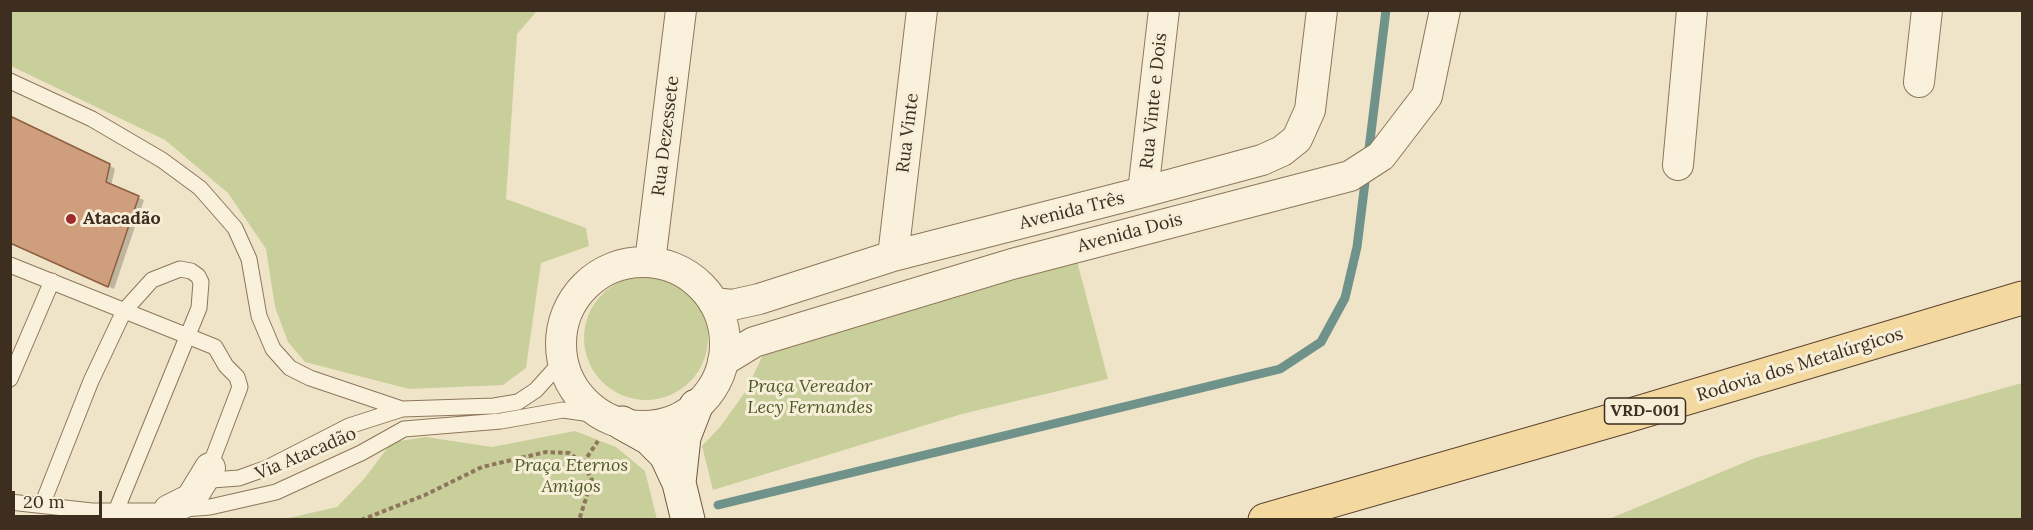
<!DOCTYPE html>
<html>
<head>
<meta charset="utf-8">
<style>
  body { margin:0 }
  #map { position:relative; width:2033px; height:530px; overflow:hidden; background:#f0e4c8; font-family:Lora,serif }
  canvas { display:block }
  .frame { position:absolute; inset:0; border:12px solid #3d2e20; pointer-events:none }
  .scale { position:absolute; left:12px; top:491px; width:90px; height:27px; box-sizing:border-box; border:3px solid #3d2e20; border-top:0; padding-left:8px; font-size:18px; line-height:21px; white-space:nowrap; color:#3d2e20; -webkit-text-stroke:4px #f7eed8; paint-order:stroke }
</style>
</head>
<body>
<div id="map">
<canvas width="2033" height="530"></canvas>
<div class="frame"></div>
<div class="scale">20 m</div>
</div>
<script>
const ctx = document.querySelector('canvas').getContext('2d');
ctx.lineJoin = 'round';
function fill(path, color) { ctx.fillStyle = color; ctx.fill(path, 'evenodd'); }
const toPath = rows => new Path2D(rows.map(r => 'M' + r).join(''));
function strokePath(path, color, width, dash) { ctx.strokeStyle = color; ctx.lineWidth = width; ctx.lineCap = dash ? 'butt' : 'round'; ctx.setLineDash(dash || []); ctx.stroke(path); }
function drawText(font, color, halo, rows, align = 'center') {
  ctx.font = font + ' Lora,serif'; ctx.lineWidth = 6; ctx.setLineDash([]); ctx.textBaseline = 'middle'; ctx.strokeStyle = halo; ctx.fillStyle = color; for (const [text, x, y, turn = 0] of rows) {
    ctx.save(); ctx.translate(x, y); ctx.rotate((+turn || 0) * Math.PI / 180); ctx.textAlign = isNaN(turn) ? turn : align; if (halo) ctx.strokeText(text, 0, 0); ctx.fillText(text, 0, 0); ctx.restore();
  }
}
fill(toPath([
  [10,11,537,11,517,34,506,199,586,228,589,246,541,263,526,368,503,385,409,389,305,362,288,342,275,307,266,249,228,193,165,140,11,66],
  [1077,261,1108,379,962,414,713,490,702,446,720,427,746,391,767,346],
  '584 338a62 62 0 1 1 124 0a62 62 0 1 1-124 0Z',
  [2022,383,2022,519,1609,519,1755,458],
  [575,431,616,447,645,471,657,519,280,520,337,507,364,479,392,442,426,437,492,447]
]), '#c9cf9b');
fill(toPath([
  [109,165,115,169,111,186,144,200,114,289,10,242]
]), '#0003');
strokePath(toPath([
  [1368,157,1386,10],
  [718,505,1280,369,1321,342,1345,298,1357,247,1366,174]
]), '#6f938a', 9);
const building = toPath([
  [10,116,110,164,106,182,139,196,108,287,10,243,10,116]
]);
fill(building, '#cf9f7d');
strokePath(building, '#8d5f41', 1.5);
const lane = toPath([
  [10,81,92,119,162,160,200,188,235,228,249,259,259,316,273,349,290,368,310,378,402,409],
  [10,265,215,347,226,366,237,377,240,387,208,471,212,480,239,478,267,468,349,426,402,409,494,406,518,402,536,390,563,360],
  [10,379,52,281],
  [10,502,92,511,157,511,210,507,276,492,361,453,404,429,501,421,563,410,591,414,611,420],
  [42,505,91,381,124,311,152,280,180,269,191,271,198,276,201,282,199,308,116,511]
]);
const street = toPath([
  [1919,82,1927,10],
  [1678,165,1692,10],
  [1143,192,1164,10],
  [893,256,922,10],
  [650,262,681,10],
  '561 344a82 82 0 1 1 164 0a82 82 0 1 1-164 0Z',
  [714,303,732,305,759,299,893,256,1143,192,1262,160,1282,151,1297,139,1310,110,1322,10],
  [723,361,754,342,1012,264,1350,176,1381,156,1427,96,1445,10],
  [169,510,191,499,210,468]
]);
const secondary = toPath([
  [622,423,649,438,666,455,679,483,688,520],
  [679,483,684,437,696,406]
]);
const primary = toPath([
  [1265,520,1627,416,2022,298]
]);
strokePath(lane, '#8d765c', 17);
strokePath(street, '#8d765c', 32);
strokePath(secondary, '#6f573f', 35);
strokePath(primary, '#5b4430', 35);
strokePath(toPath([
  [583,463,598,441],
  [361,520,425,495,482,467,546,452,569,453,583,463,592,480,579,520]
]), '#8d765c', 4, [4.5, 3]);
strokePath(lane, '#faf1dc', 15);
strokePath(street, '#faf1dc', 30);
strokePath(secondary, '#faf1dc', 33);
strokePath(primary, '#f3d9a0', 33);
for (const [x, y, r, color] of [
  [71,219,6,"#9e2a2b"]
]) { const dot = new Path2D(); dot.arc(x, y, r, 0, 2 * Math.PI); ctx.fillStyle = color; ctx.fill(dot); strokePath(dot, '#f7eed8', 2); }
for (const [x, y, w] of [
  [1645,411,81]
]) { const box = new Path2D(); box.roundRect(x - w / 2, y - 13, w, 26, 4.5); ctx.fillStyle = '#f7eed8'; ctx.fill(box); strokePath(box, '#3d2e20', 1.5); }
drawText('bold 16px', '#3d2e20', null, [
  ["VRD-001",1645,411]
]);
drawText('18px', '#3d2e20', '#f7eed8', [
  ["Rua Vinte e Dois",1154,101,-84],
  ["Rua Vinte",908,133,-83],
  ["Rua Dezessete",666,136,-83],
  ["Avenida Três",1072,211,-14],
  ["Avenida Dois",1130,233,-15],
  ["Rodovia dos Metalúrgicos",1800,365,-17],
  ["Via Atacadão",306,454,-23]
]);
drawText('bold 18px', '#3d2e20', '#f7eed8', [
  ["Atacadão",83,219]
], 'left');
drawText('italic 18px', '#4d5a26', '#f7eed8', [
  ["Praça Vereador",810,387],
  ["Lecy Fernandes",810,408],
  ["Praça Eternos",571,466],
  ["Amigos",571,487]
]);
</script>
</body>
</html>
